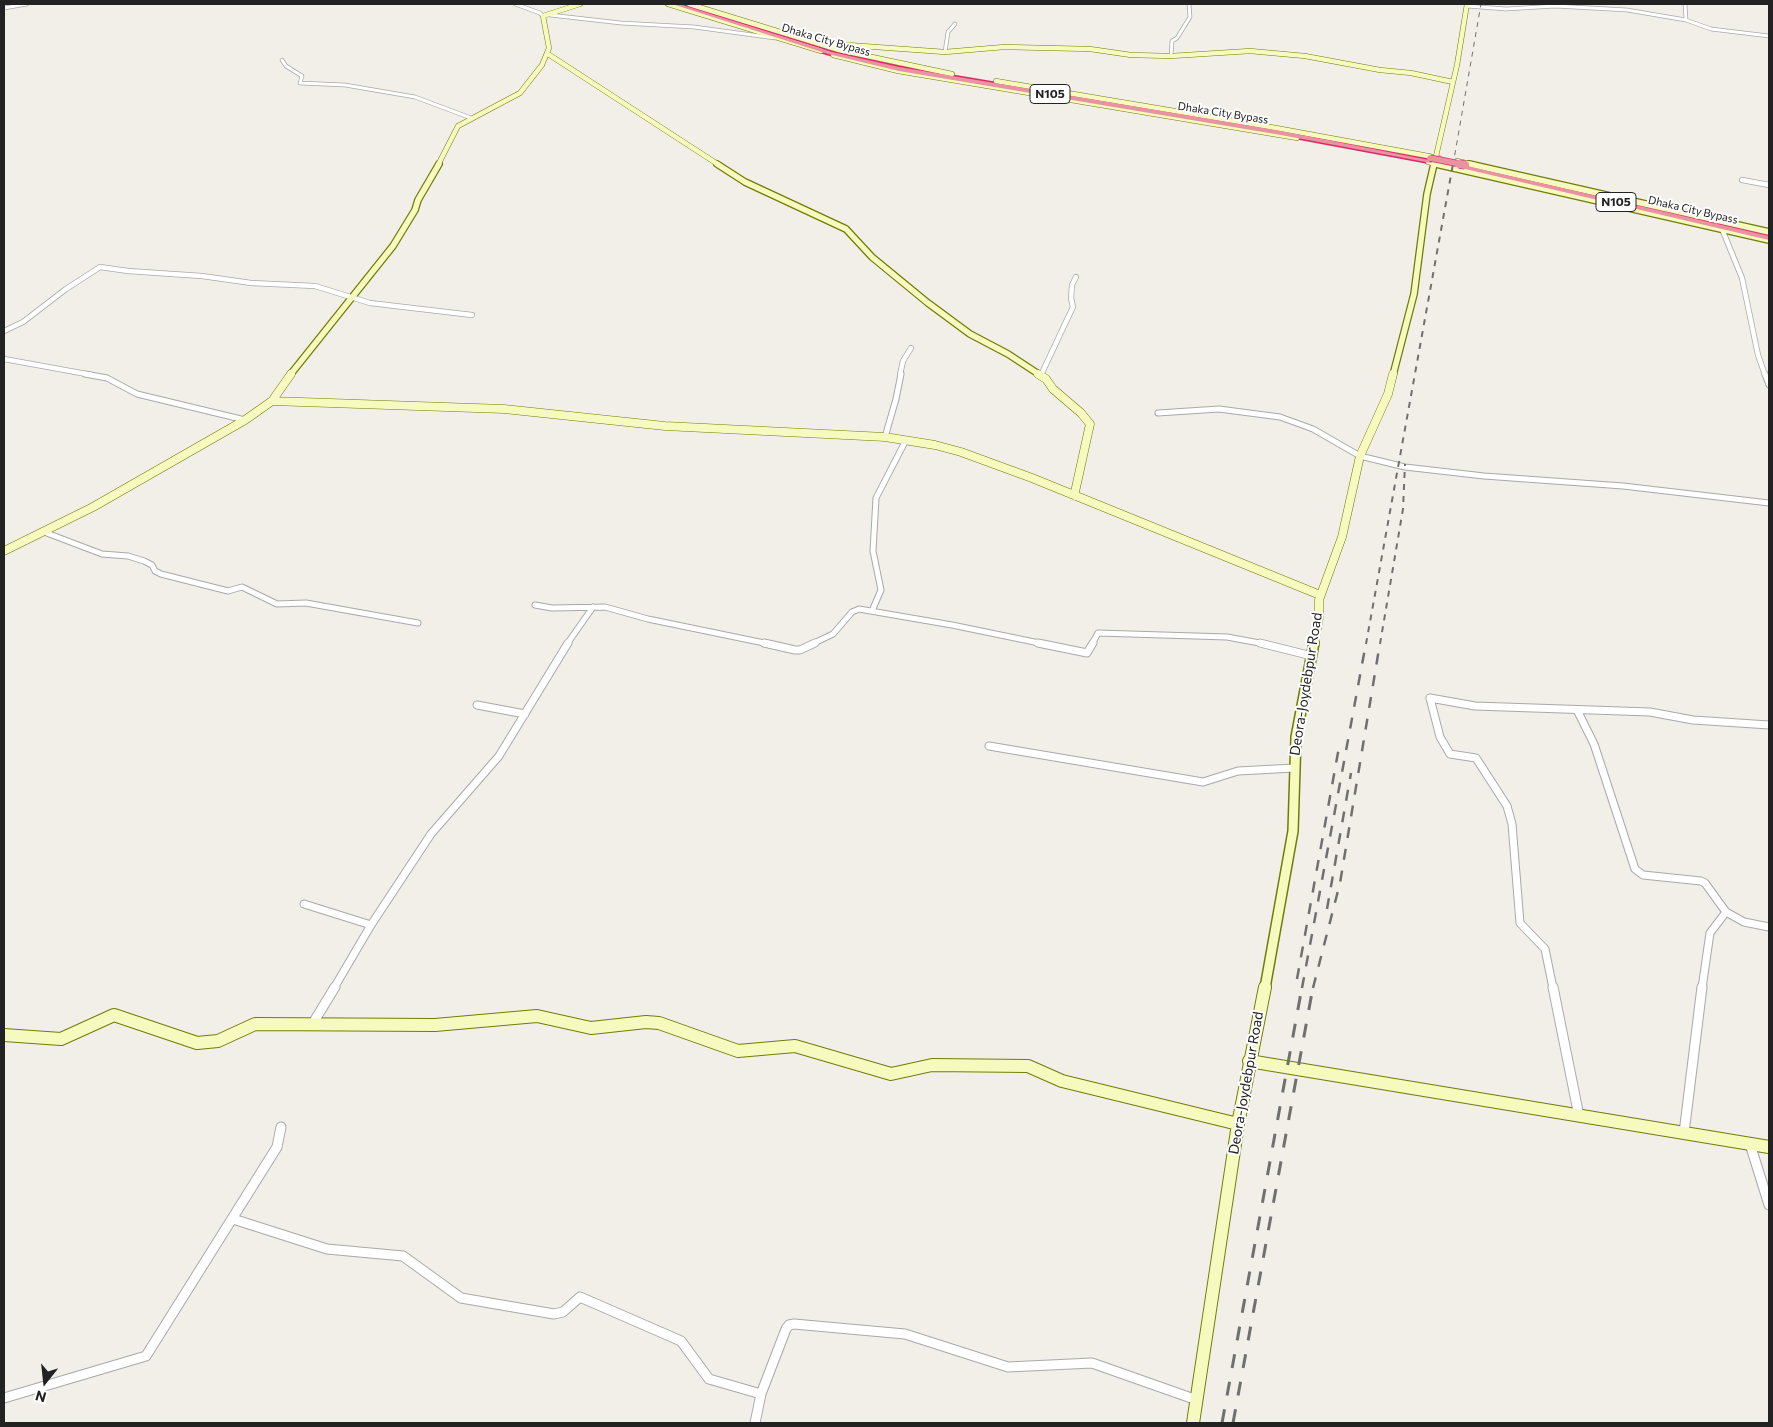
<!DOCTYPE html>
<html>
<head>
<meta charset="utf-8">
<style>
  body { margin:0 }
  #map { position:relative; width:1773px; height:1427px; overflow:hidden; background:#f2efe9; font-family:Commissioner,sans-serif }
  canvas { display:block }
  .frame { position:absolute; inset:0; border:5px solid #222; pointer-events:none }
  .north { position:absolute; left:20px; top:1357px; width:50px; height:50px; -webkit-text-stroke:4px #fff; paint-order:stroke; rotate:196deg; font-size:14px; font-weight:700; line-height:20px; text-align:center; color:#222 }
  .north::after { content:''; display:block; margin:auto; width:18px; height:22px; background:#222; clip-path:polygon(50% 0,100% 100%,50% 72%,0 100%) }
</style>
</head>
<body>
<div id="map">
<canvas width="1773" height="1427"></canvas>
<div class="frame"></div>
<div class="north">N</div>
</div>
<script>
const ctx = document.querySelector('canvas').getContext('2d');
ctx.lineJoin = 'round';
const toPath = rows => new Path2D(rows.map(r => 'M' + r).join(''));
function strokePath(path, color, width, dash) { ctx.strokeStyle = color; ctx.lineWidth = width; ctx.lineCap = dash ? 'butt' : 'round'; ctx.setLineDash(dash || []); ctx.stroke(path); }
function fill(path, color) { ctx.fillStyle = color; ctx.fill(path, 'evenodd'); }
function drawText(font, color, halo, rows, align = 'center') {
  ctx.font = font + ' Commissioner,sans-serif'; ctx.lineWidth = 4; ctx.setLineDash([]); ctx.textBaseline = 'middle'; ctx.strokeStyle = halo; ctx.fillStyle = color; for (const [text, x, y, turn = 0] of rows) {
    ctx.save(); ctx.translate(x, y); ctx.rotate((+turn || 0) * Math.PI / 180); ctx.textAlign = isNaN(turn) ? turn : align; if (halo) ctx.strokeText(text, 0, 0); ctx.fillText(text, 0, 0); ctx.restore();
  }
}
const streetFar4 = toPath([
  [515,4,540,13,543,16],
  [1685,4,1686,20],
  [1467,6,1506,9,1555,6,1627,10,1686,20,1711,29,1769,36],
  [4,8,27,4],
  [550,15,621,23,694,27,775,38],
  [945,52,948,32,955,24],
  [1171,56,1172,41,1177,38,1190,17,1189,4],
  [282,60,286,66,302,76,300,83,345,85,415,97,471,118]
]);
const streetFar3 = toPath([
  [1742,180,1769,185],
  [1722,229,1742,278,1758,355,1765,375],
  [4,331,23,322,66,289,100,267,128,271,202,276,251,283,315,286,370,303,472,315],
  [4,359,92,375],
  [900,375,903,361,911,348],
  [1041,375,1073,307,1071,298,1072,285,1076,277]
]);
const streetFar2 = toPath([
  [85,374,107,378,137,394,245,420],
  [1765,374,1769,385],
  [1158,413,1219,409,1280,417,1313,429,1360,456,1405,467,1484,476,1623,486,1769,503],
  [885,437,896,399,901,374],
  [44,532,102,554,128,556,144,561,152,565,155,571,161,574,228,591,242,587,277,604,306,603,418,623],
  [535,605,552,608,605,607,648,619,769,644],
  [872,611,881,590,873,551,876,498,906,440],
  [567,644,593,607],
  [812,644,833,634,852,612,859,609,952,625,1044,644],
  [1092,644,1098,633,1227,637,1265,644]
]);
const streetFar1 = toPath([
  [764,643,795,650,800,650,815,643],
  [1038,643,1087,653,1093,643],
  [1260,643,1312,656],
  [1430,698,1440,737,1450,754,1476,758,1507,806,1512,824,1520,923,1545,949,1553,988],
  [1430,698,1475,706,1650,712,1693,720,1769,725],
  [477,705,525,714],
  [1577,710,1594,744,1635,869,1643,875,1701,881,1705,883,1726,912,1744,922,1769,927],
  [989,746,1203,782,1238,771,1294,768],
  [304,904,371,925],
  [334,988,371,925,431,834,499,756,568,643],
  [1702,988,1710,933,1726,912]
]);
const street = toPath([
  [1553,987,1579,1116],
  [313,1023,335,987],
  [1684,1133,1702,987],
  [1750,1144,1769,1205],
  [233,1219,327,1249,403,1256,461,1298,554,1314,563,1312,580,1297,681,1341,709,1379,761,1394],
  [4,1398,146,1356,277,1147,281,1127],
  [755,1423,761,1394,786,1329,789,1325,794,1324,905,1334,1008,1367,1092,1363,1197,1400]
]);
const secondaryFar4 = toPath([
  [668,4,821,51],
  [689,4,839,50,952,74],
  [834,44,945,52,1004,47,1090,49,1131,55,1171,56,1250,51,1305,56,1380,70,1411,73,1453,82],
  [548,54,719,165],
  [833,55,898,71,1297,138],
  [996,81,1276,128,1439,158],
  [1457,161,1475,165],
  [1428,162,1441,165],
  [438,165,458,126,520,93,542,65,549,48,543,16,580,4],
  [1434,165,1457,65,1467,4]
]);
const secondaryFar3 = toPath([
  [717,164,745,182,846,229,872,257,928,303,970,334,1008,354,1040,375],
  [1436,164,1769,240],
  [1469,164,1769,232],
  [290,375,393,246,415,210,418,200,439,164],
  [1393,375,1414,294,1427,194,1434,164]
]);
const secondaryFar2 = toPath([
  [1038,374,1046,379,1053,389,1081,413,1090,424,1075,492,1076,496],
  [272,401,504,409,665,426,885,437,935,445,961,452,1032,478,1320,595],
  [4,551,93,507,245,420,272,401,291,374],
  [1314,644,1319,618,1319,600,1342,537,1360,456,1388,394,1393,374]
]);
const secondaryFar1 = toPath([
  [1265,988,1293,831,1296,737,1314,643]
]);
const secondary = toPath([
  [4,1035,61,1039,114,1015,197,1043,218,1041,255,1024,435,1025,537,1016,591,1028,646,1022,659,1023,738,1051,795,1046,891,1074,932,1065,1028,1066,1062,1081,1238,1124],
  [1249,1061,1769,1147],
  [1193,1423,1238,1124,1265,987]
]);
const highway = toPath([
  [672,4,679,4,832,52,899,67,1281,131,1434,161,1431,163,1281,135,899,71,828,54,672,4],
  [1463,165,1769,236,1769,240,1461,168,1461,166,1463,165]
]);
strokePath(streetFar4, '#a9a9a9', 4.5);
strokePath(streetFar3, '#a9a9a9', 6);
strokePath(streetFar2, '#a9a9a9', 7);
strokePath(streetFar1, '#a9a9a9', 9);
strokePath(street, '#a9a9a9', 11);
strokePath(secondaryFar4, '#707d05', 5.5);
strokePath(secondaryFar3, '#707d05', 8);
strokePath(secondaryFar2, '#707d05', 9);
strokePath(secondaryFar1, '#707d05', 12);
strokePath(secondary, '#707d05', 14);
strokePath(highway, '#dc2a67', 3);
strokePath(streetFar4, '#fff', 3);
strokePath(streetFar3, '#fff', 4.5);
strokePath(streetFar2, '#fff', 5);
strokePath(streetFar1, '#fff', 7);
strokePath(street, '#fff', 9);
strokePath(secondaryFar4, '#f7fabf', 4.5);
strokePath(secondaryFar3, '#f7fabf', 5.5);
strokePath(secondaryFar2, '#f7fabf', 8);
strokePath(secondaryFar1, '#f7fabf', 9);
strokePath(secondary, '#f7fabf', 12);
fill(highway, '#e892a2');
strokePath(toPath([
  [1453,165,1481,4]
]), '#707070', 1, [5, 5]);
strokePath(toPath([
  [1366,644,1453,164],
  [1380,644,1403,509,1405,464]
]), '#707070', 2, [6, 6]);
strokePath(toPath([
  [1327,909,1351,773],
  [1297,979,1339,747],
  [1302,988,1366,643],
  [1313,988,1340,883,1380,643]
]), '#707070', 2.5, [11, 11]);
strokePath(toPath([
  [1222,1423,1302,987],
  [1233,1423,1313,987]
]), '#707070', 3, [14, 14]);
const highwayBridgeFar1 = toPath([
  [1430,158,1465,165]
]);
const highwayBridge = toPath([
  [1459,164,1465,165]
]);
strokePath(highwayBridgeFar1, '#dc2a67', 7, []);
strokePath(highwayBridge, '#dc2a67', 9, []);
strokePath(highwayBridgeFar1, '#e892a2', 5.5);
strokePath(highwayBridge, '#e892a2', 8);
drawText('11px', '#222', '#fff', [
  ["Dhaka City Bypass",826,40,16],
  ["Dhaka City Bypass",1223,113,9],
  ["Dhaka City Bypass",1693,210,13]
]);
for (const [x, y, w] of [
  [1050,94,40],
  [1616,202,40]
]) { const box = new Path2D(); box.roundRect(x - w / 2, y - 9.5, w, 19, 4); ctx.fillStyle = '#fff'; ctx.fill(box); strokePath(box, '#222', 1); }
drawText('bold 12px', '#222', null, [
  ["N105",1050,94],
  ["N105",1616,202]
]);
drawText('14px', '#222', '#fff', [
  ["Deora-Joydebpur Road",1306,684,-81],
  ["Deora-Joydebpur Road",1246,1083,-80]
]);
</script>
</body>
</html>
